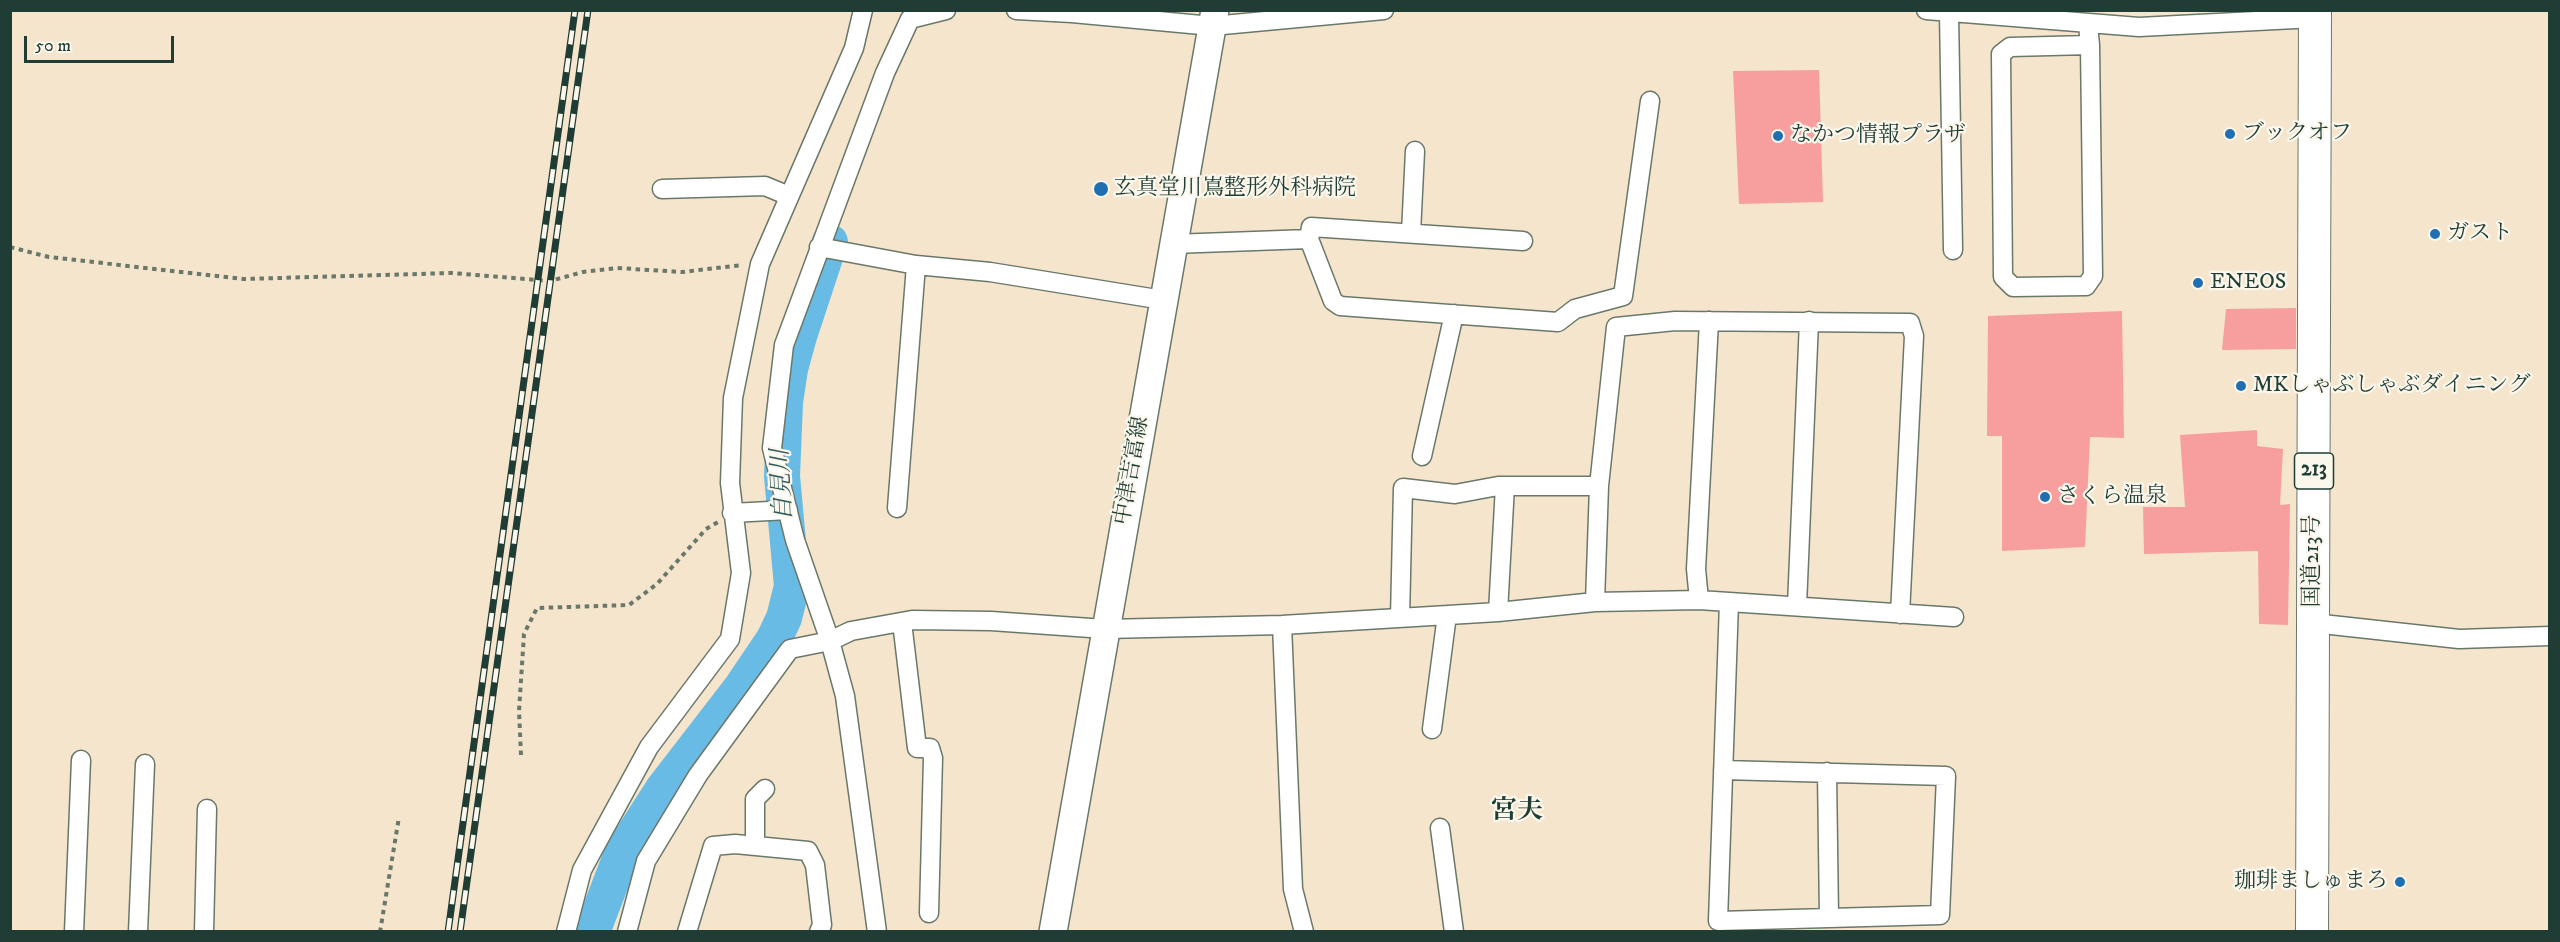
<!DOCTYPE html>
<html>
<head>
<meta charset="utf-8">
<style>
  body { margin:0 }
  #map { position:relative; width:2560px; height:942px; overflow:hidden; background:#f5e5cd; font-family:"IM FELL DW Pica",serif }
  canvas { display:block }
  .frame { position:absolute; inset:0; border:12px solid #1f3d34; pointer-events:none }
  .scale { position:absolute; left:24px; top:36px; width:150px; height:27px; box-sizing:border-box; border:3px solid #1f3d34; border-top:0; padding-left:8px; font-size:18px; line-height:21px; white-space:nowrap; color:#1f3d34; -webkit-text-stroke:4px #fbf7ec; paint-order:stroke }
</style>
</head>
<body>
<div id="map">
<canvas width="2560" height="942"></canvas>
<div class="frame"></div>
<div class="scale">50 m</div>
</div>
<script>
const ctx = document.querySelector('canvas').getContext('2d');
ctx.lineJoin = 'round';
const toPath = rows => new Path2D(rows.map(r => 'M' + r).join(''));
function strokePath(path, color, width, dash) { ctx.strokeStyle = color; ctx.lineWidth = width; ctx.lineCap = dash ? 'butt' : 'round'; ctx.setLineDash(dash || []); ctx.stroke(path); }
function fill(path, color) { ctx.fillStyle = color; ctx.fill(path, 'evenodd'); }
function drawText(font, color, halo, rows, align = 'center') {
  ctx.font = font + ' "IM FELL DW Pica","Noto Serif JP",serif'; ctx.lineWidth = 4.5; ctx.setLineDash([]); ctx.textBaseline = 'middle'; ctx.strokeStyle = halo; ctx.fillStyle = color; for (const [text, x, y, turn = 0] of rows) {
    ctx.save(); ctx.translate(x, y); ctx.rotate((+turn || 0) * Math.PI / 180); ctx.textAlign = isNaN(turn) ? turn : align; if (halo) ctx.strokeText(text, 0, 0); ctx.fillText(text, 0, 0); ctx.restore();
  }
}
strokePath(toPath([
  [592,932,623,851,663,789,741,688,774,639,784,618,792,586,782,476,785,402,790,369,799,336,830,242]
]), '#68bbe4', 36);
fill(toPath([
  [1819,70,1823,202,1739,204,1733,71],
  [2296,308,2296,349,2222,350,2226,309],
  [2122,311,2124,438,2090,437,2085,547,2002,551,2002,436,1987,436,1988,316],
  [2257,430,2257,446,2283,449,2280,505,2290,504,2288,625,2259,624,2258,551,2144,554,2143,507,2185,507,2180,435]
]), '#f79f9e');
const minor = toPath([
  [1016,10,1072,13,1212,26,1384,10],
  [1926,10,2139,27,2315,18],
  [1949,13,1953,250],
  [2088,25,2090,45,2093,276,2086,286,2013,287,2003,277,2001,54,2010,47,2090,45],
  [662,189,765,186,789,196],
  [1411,233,1415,151],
  [1309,239,1311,227,1523,241],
  [1173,244,1309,239,1333,301,1340,306,1558,322,1575,309,1623,296,1650,101],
  [819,247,916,265,990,272,1163,300],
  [1422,456,1454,314],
  [897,508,916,265],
  [732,513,788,510],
  [1699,600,1696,569,1709,321],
  [1595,602,1599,486,1616,327,1675,321,1910,323,1914,336,1900,614],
  [1797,606,1809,321],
  [1498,612,1505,486],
  [1400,618,1403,488,1455,494,1498,486,1599,486],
  [902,622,917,748,930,748,933,758,929,913],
  [2313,623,2459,639,2550,636],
  [1282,625,1293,889,1304,932],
  [1432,729,1447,615],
  [1723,770,1946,776,1940,915,1718,921,1729,602],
  [1827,772,1829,918],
  [1440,828,1454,932],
  [755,846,755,799,765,789],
  [74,932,81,760],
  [138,932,145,764],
  [204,932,207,809],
  [566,932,582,870,649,747,730,639,741,573,730,483,733,398,760,264,854,48,863,10],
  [627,932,646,861,698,775,790,649,830,641,795,540,772,448,784,345,885,73,910,19,946,10],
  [687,932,713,846,735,844,808,851,815,865,822,925,819,932],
  [877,932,845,696,830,641,851,631,912,620,991,621,1105,629,1282,625,1498,612,1595,602,1699,600,1954,617]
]);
const secondary = toPath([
  [1053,932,1215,10]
]);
const trunk = toPath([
  [2312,932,2315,10]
]);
strokePath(minor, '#6a786a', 21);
strokePath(secondary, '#6a786a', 30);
strokePath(trunk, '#6a786a', 34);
strokePath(toPath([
  [10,247,49,257,243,279,452,273,550,281,583,272,617,268,682,272,743,265],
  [521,755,519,711,524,634,537,608,629,605,657,584,706,529,718,522],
  [380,932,399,817]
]), '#6a786a', 4, [4.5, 4.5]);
strokePath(minor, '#fff', 18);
strokePath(secondary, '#fff', 27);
strokePath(trunk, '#fff', 32);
const rail = toPath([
  [448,932,575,10],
  [460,932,588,10]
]);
strokePath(rail, '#1f3d34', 7);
strokePath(rail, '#fbf7ec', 4.5, [14]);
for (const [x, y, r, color] of [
  [2230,134,6,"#1f6fb2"],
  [1778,136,6,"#1f6fb2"],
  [1101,189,8,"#1f6fb2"],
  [2435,234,6,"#1f6fb2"],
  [2198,283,6,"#1f6fb2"],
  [2241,386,6,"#1f6fb2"],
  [2045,497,6,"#1f6fb2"],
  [2400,882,6,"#1f6fb2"]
]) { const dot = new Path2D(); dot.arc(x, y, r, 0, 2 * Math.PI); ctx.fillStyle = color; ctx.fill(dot); strokePath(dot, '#fbf7ec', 2); }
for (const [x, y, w] of [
  [2314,471,39]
]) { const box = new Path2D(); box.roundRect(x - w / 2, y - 18, w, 36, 4.5); ctx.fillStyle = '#fbf7ec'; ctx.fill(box); strokePath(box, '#1f3d34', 1.5); }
drawText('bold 21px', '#1f3d34', null, [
  ["213",2314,471]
]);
drawText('22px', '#1f3d34', '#fbf7ec', [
  ["ブックオフ",2242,134],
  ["なかつ情報プラザ",1790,136],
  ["玄真堂川嶌整形外科病院",1114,189],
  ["ガスト",2447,234],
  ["ENEOS",2210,283],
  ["MKしゃぶしゃぶダイニング",2253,386],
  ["さくら温泉",2057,497],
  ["珈琲ましゅまろ",2388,882,"right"]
], 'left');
drawText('22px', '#1f3d34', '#fbf7ec', [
  ["中津吉富線",1133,471,-80],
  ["国道213号",2313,561,-90]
]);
drawText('italic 24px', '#315c60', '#fbf7ec', [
  ["自見川",784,485,-93]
]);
drawText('bold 26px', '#1f3d34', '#fbf7ec', [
  ["宮夫",1517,813]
]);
</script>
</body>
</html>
